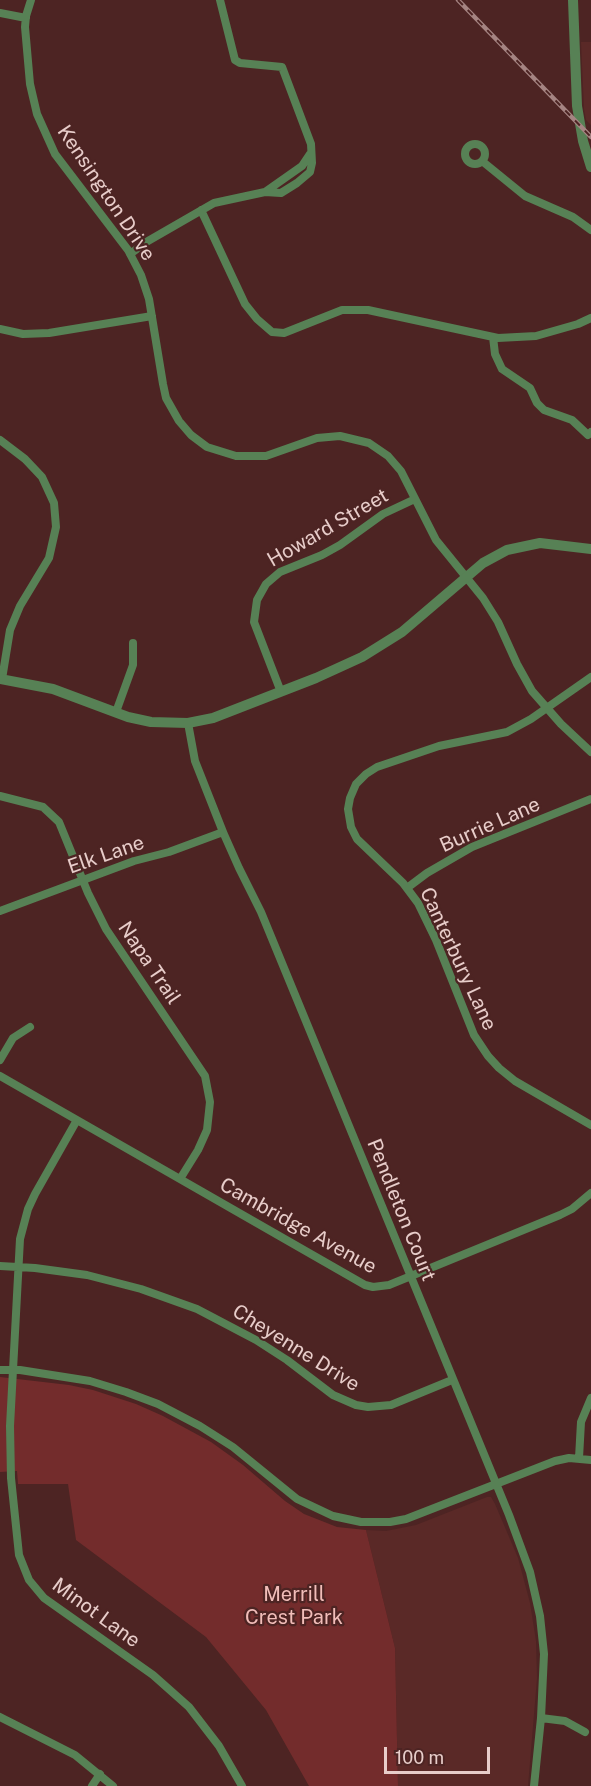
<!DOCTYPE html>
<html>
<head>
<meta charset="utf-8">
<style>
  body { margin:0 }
  #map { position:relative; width:591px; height:1786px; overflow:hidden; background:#4d2423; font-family:"Public Sans",sans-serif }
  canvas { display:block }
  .scale { position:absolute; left:384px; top:1747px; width:106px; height:27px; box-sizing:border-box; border:3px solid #e8cdca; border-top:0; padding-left:8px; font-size:18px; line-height:21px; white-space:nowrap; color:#e8cdca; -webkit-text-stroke:4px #4d2423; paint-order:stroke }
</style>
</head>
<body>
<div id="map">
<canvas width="591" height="1786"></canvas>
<div class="scale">100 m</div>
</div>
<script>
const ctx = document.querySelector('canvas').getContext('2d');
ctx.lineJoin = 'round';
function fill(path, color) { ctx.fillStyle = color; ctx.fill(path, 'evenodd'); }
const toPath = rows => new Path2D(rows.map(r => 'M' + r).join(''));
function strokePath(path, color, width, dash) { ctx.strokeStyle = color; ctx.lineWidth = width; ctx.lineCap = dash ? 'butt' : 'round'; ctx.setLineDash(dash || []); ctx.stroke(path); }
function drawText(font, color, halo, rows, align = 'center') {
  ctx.font = font + ' "Public Sans",sans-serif'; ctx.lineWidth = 4.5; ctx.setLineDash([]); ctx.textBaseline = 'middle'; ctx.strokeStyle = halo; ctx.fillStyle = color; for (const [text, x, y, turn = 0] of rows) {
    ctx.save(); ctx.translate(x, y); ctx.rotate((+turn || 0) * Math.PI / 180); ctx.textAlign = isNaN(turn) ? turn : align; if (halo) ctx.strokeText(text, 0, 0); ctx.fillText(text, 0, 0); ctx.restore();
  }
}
fill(toPath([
  [581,42,591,42,591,125,586,120,584,109],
  [487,1497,491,1497,495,1504,518,1558,530,1603,536,1641,537,1678,528,1786,398,1786,395,1648,366,1530,386,1531,416,1525]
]), '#5a2927');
fill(toPath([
  [0,1377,69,1385,93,1390,136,1404,163,1416,211,1442,243,1465,285,1501,304,1514,337,1527,366,1530,395,1648,398,1786,309,1786,266,1710,206,1637,76,1540,68,1484,18,1484,17,1471,0,1472]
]), '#732c2c');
strokePath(toPath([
  [31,0,26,16,25,27,30,84,37,114,55,154,128,250,141,275,149,299,163,384,166,398,179,421,191,435,207,447,236,456,266,456,317,438,340,436,369,443,388,456,401,471,436,540,483,598,498,622,517,664,532,691,561,724,591,752],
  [220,0,235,60,240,63,282,67,311,144,312,163,310,172,297,183,281,193,265,192],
  [0,13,26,18],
  '465 154a10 10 0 1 1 20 0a10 10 0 1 1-20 0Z',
  [482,161,525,196,573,217,591,230],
  [201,210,245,304,257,319,272,332,284,333,342,310,368,310,498,338,536,336,578,324,591,318],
  [130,254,148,241,214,203,265,192,302,166,310,154],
  [0,329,23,334,49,333,152,316],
  [493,337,495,354,502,369,530,388,537,403,544,410,572,420,588,435,591,432],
  [0,440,25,459,42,477,54,503,56,527,49,558,20,606,10,630,2,679],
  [591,677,531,719,507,732,439,746,377,767,366,774,356,784,350,798,348,809,351,827,357,839,403,883,418,903,436,940,474,1035,488,1056,499,1068,515,1081,591,1125],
  [281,692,254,622,257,600,266,584,280,572,322,555,340,545,383,514,415,499],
  [116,712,133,665,133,643],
  [188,723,195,761,223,832,239,868,261,912,509,1515,530,1572,540,1616,544,1654,541,1718,534,1786],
  [0,796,43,807,59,822,88,893,106,929,205,1076,210,1102,207,1130,198,1150,180,1179],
  [407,888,427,873,472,847,591,799],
  [0,911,134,861,169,852,223,832],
  [0,1060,13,1038,30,1027],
  [0,1076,365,1285,373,1287,389,1285,560,1215,572,1209,591,1193],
  [77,1120,35,1194,28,1209,20,1239,10,1426,11,1478,19,1555,29,1580,44,1598,153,1675,189,1707,219,1746,242,1786],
  [0,1266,35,1268,87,1275,141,1289,197,1309,256,1340,287,1360,333,1395,356,1405,368,1407,391,1405,452,1380],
  [0,1370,20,1370,90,1381,126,1392,158,1404,200,1426,233,1447,297,1499,333,1516,361,1522,390,1522,406,1519,555,1461,569,1458,591,1460],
  [579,1458,581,1422,591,1398],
  [0,1717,75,1755,113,1786],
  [541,1718,565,1721,585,1732],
  [92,1786,100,1774]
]), '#578155', 8);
strokePath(toPath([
  [573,0,577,106,583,141,591,167],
  [0,679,53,689,128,717,151,722,188,723,213,718,316,678,362,657,402,632,483,563,507,550,540,543,591,549]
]), '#578155', 10);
const rail = toPath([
  [458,0,591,137]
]);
strokePath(rail, '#a58482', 4.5);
strokePath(rail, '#4d2423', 2, [7]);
drawText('20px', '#e8cdca', '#4d2423', [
  ["Kensington Drive",106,193,56],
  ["Howard Street",328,528,-30],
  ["Burrie Lane",490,825,-24],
  ["Elk Lane",106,855,-19],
  ["Canterbury Lane",458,959,65],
  ["Napa Trail",149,963,56],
  ["Pendleton Court",401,1210,68],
  ["Cambridge Avenue",298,1226,29],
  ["Cheyenne Drive",296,1348,32],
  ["Minot Lane",96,1613,36]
]);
drawText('20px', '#f1bdb9', '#4d2423', [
  ["Merrill",294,1595],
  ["Crest Park",294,1618]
]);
</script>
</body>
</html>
